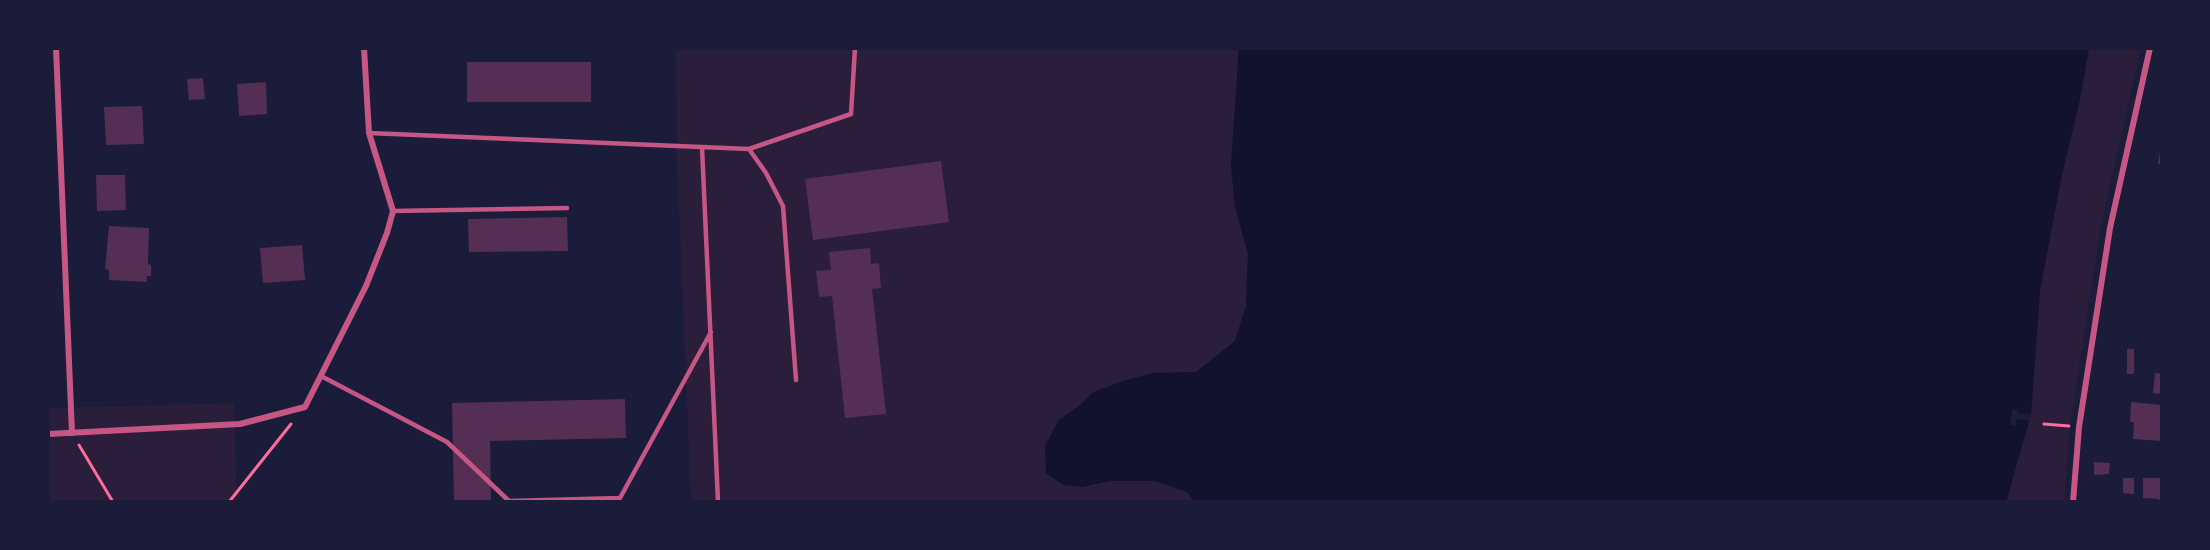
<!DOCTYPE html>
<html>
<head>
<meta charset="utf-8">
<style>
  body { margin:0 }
  #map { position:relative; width:2210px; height:550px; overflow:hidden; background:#1b1b3a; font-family:"DejaVu Sans",sans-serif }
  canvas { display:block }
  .frame { position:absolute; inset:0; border:50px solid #1b1b3a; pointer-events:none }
</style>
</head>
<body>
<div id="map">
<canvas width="2210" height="550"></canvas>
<div class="frame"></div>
</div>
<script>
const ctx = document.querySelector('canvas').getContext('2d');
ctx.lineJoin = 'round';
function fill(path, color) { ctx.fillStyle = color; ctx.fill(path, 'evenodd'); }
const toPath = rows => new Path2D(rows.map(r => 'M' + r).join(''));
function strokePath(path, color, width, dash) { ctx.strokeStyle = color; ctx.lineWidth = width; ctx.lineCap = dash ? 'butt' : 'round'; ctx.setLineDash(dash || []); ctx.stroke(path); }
fill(toPath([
  [676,48,1239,48,1231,166,1235,206,1248,254,1246,306,1235,341,1196,372,1153,373,1123,381,1094,392,1080,405,1058,421,1082,487,1109,481,1155,481,1187,492,1195,502,691,502,677,160],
  [2089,48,2141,48,2101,226,2070,426,2064,502,2006,502,2031,414,2040,290,2061,179,2080,99],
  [234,403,237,502,48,502,48,408]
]), '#2a1e3b');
fill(toPath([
  [1239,48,2089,48,2080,99,2061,179,2040,290,2031,414,2006,502,1195,502,1187,492,1155,481,1109,481,1082,487,1063,485,1046,473,1045,446,1058,421,1080,405,1094,392,1123,381,1153,373,1196,372,1235,341,1246,306,1248,254,1235,206,1231,166]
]), '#12122b');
fill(toPath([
  [2012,409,2018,410,2018,413,2031,414,2030,421,2017,419,2016,426,2010,425]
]), '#1b1b3a');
fill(toPath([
  [467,62,591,62,591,102,467,102],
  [203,78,205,99,189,100,187,79],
  [266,82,267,114,239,116,237,84],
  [142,106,144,144,106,145,104,107],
  [2160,152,2162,152,2162,164,2158,164],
  [941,161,949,222,813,240,805,179],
  [96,175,125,175,126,210,97,211],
  [567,217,568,251,469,252,468,219],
  [109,226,149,228,148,264,151,265,151,276,147,276,147,282,109,280,109,270,105,269],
  [302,245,305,280,263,283,260,248],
  [870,248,871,264,879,263,881,288,872,289,886,414,845,418,832,296,819,297,816,271,831,270,829,252],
  [2127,349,2134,349,2134,374,2127,374],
  [2155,373,2162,374,2162,394,2153,393],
  [625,399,626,438,490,441,491,502,454,502,452,403],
  [2131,402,2162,405,2162,441,2133,439,2134,422,2130,422],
  [2094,462,2110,463,2109,474,2094,475],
  [2123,478,2134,478,2134,494,2123,493],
  [2143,478,2162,478,2162,502,2159,502,2159,499,2143,498]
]), '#542f53');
strokePath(toPath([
  [2044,424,2069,426],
  [79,445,113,502],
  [229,502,291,424]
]), '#ff6b9d', 3);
strokePath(toPath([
  [369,133,749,149,851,114,855,48],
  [702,147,718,502],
  [749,149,766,173,783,206,796,380],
  [393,211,567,208],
  [321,376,447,442,509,501,620,498,711,332]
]), '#c65784', 4.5);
strokePath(toPath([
  [56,48,72,433],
  [48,434,240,424,305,407,366,286,387,233,393,211,369,133,364,48],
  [2073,502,2079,427,2110,228,2150,48]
]), '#c65784', 6);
</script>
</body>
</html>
